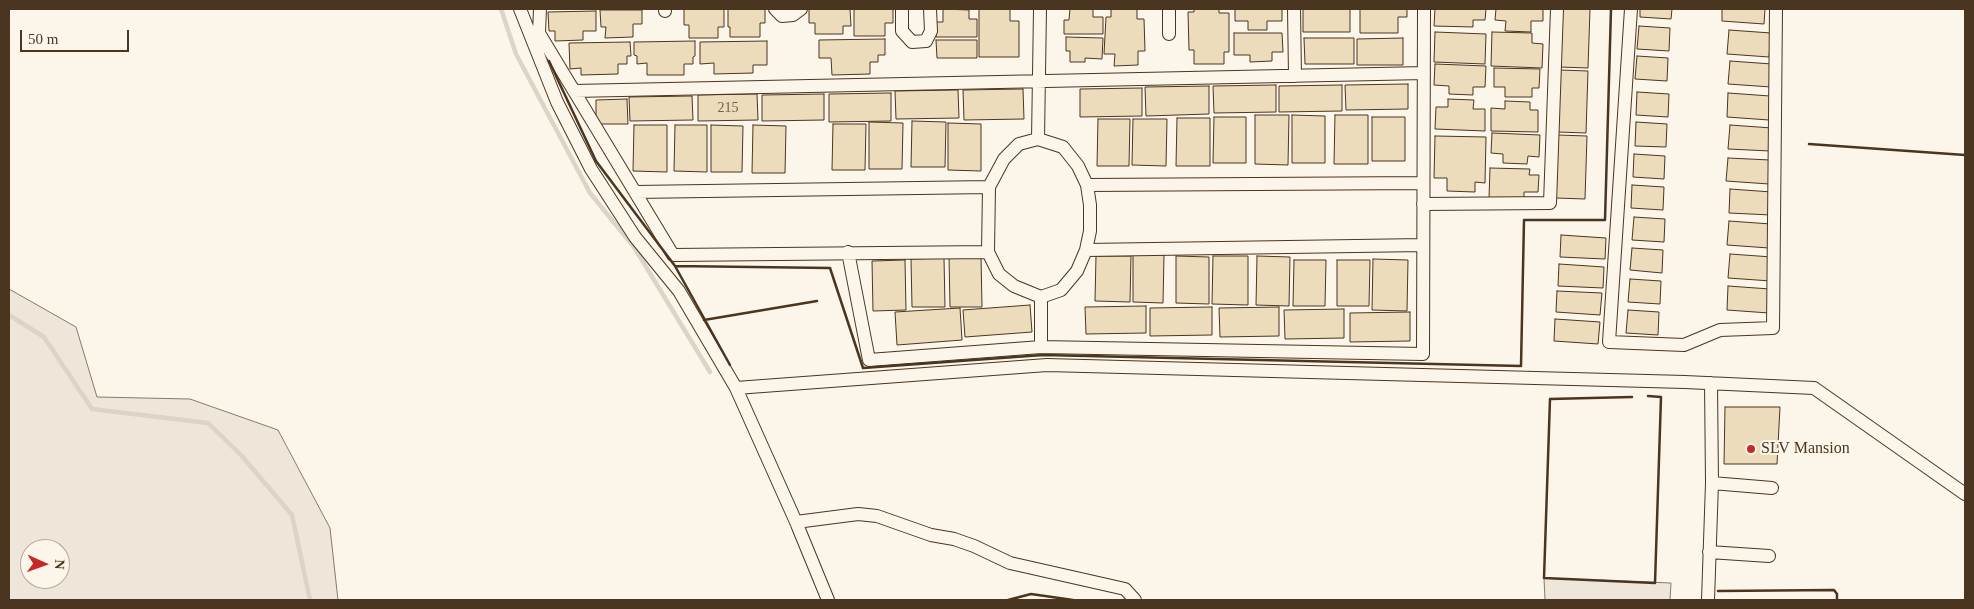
<!DOCTYPE html>
<html>
<head>
<meta charset="utf-8">
<style>
  body { margin:0 }
  #map { position:relative; width:1974px; height:609px; overflow:hidden; background:#fbf6e9; font-family:"Times New Roman",serif }
  canvas { display:block }
  .frame { position:absolute; inset:0; border:10px solid #4a3520; pointer-events:none }
  .north { position:absolute; left:20px; top:539px; width:50px; height:50px; box-sizing:border-box; background:#fbf6e9; border:1px solid #b4a999; border-radius:50%; rotate:92deg; font-size:14px; font-weight:700; line-height:20px; text-align:center; color:#4a3520 }
  .north::after { content:''; display:block; margin:auto; width:18px; height:22px; background:#c62828; clip-path:polygon(50% 0,100% 100%,50% 72%,0 100%) }
  .scale { position:absolute; left:20px; top:30px; width:109px; height:22px; box-sizing:border-box; border:2px solid #4a3520; border-top:0; padding-left:6px; font-size:15px; line-height:18px; white-space:nowrap; color:#4a3520; -webkit-text-stroke:4px #fbf6e9; paint-order:stroke }
</style>
</head>
<body>
<div id="map">
<canvas width="1974" height="609"></canvas>
<div class="frame"></div>
<div class="north">N</div>
<div class="scale">50 m</div>
</div>
<script>
const ctx = document.querySelector('canvas').getContext('2d');
ctx.lineJoin = 'round';
function fill(path, color) { ctx.fillStyle = color; ctx.fill(path, 'evenodd'); }
const toPath = rows => new Path2D(rows.map(r => 'M' + r).join(''));
function strokePath(path, color, width, dash) { ctx.strokeStyle = color; ctx.lineWidth = width; ctx.lineCap = dash ? 'butt' : 'round'; ctx.setLineDash(dash || []); ctx.stroke(path); }
function drawText(font, color, halo, rows, align = 'center') {
  ctx.font = font + ' "Times New Roman",serif'; ctx.lineWidth = 4; ctx.setLineDash([]); ctx.textBaseline = 'middle'; ctx.strokeStyle = halo; ctx.fillStyle = color; for (const [text, x, y, turn = 0] of rows) {
    ctx.save(); ctx.translate(x, y); ctx.rotate((+turn || 0) * Math.PI / 180); ctx.textAlign = isNaN(turn) ? turn : align; if (halo) ctx.strokeText(text, 0, 0); ctx.fillText(text, 0, 0); ctx.restore();
  }
}
const green = toPath([
  [9,289,76,327,97,397,190,399,278,430,330,528,338,600,9,600,9,289],
  [30,549,60,549,60,579,30,579,30,549],
  [1544,578,1671,583,1670,600,1545,600,1544,578]
]);
fill(green, '#ede6d9');
strokePath(green, '#887966', 1);
strokePath(toPath([
  [501,9,516,54,590,193,634,247,710,372],
  [9,315,44,337,92,409,208,423,241,455,292,515,310,600]
]), '#dcd4c6', 4.5);
const building = toPath([
  [684,9,724,9,724,27,718,27,718,38,689,38,689,25,684,25,684,9],
  [728,9,765,9,765,23,760,23,760,37,730,37,730,27,728,27,728,9],
  [809,9,850,9,851,26,843,26,843,34,815,34,815,23,809,23,809,9],
  [854,9,893,9,893,23,885,23,885,36,854,36,854,9],
  [943,9,969,10,969,19,977,19,977,37,936,37,936,22,943,22,943,9],
  [979,9,1010,9,1010,21,1019,21,1019,57,979,57,979,9],
  [1070,9,1093,9,1093,17,1103,17,1103,34,1064,34,1064,20,1069,20,1070,9],
  [1111,9,1137,9,1137,19,1144,19,1145,51,1138,51,1138,65,1114,66,1115,54,1104,54,1106,17,1111,17,1111,9],
  [1194,9,1219,9,1219,13,1229,13,1229,52,1224,52,1224,64,1194,64,1194,50,1189,50,1188,12,1194,12,1194,9],
  [1235,9,1282,9,1282,21,1267,21,1267,30,1248,30,1248,21,1235,21,1235,9],
  [1303,9,1350,9,1350,32,1303,32,1303,9],
  [1360,9,1407,9,1407,17,1398,17,1398,33,1360,33,1360,9],
  [1435,9,1486,9,1485,20,1473,20,1473,27,1434,26,1435,9],
  [1496,9,1543,9,1543,21,1531,21,1531,32,1505,31,1506,21,1495,20,1496,9],
  [1560,9,1590,9,1588,68,1559,67,1560,9],
  [1640,9,1672,9,1671,19,1640,17,1640,9],
  [1722,9,1765,9,1764,24,1722,21,1722,9],
  [600,10,642,10,642,24,633,24,633,37,605,38,606,27,601,27,600,10],
  [596,11,596,31,583,31,583,40,555,41,555,31,549,31,548,12,596,11],
  [1639,26,1670,28,1669,51,1637,49,1639,26],
  [1729,30,1771,33,1769,57,1727,54,1729,30],
  [1435,32,1486,34,1485,64,1434,62,1435,32],
  [1492,32,1532,33,1532,43,1543,44,1542,68,1491,66,1492,32],
  [1234,33,1282,33,1283,52,1272,52,1272,61,1250,62,1250,55,1234,55,1234,33],
  [1066,37,1103,38,1102,59,1085,58,1085,62,1070,62,1070,51,1066,51,1066,37],
  [1304,38,1354,38,1354,64,1305,64,1304,38],
  [1403,38,1403,65,1357,65,1357,39,1403,38],
  [885,39,885,55,878,55,878,62,870,62,870,74,832,75,831,58,819,58,819,40,885,39],
  [936,40,977,40,977,58,937,58,936,40],
  [695,41,695,56,693,57,693,64,684,64,684,75,647,75,647,63,637,64,637,56,634,55,634,42,695,41],
  [767,41,767,65,753,65,753,73,714,74,714,63,700,64,700,42,767,41],
  [630,42,631,56,627,56,627,64,618,64,618,74,581,75,581,68,570,69,569,43,630,42],
  [1637,56,1668,58,1667,81,1635,79,1637,56],
  [1730,61,1772,64,1771,87,1728,84,1730,61],
  [1435,64,1486,66,1485,87,1473,87,1473,95,1449,94,1449,86,1434,85,1435,64],
  [1494,68,1540,69,1539,88,1532,88,1532,97,1505,97,1505,87,1494,87,1494,68],
  [1560,70,1588,71,1586,133,1558,132,1560,70],
  [1408,84,1408,109,1346,110,1345,85,1408,84],
  [1276,85,1276,112,1214,113,1213,86,1276,85],
  [1342,85,1342,111,1279,112,1279,86,1342,85],
  [1209,86,1209,114,1146,116,1145,87,1209,86],
  [1142,88,1142,116,1080,117,1080,89,1142,88],
  [1023,89,1024,119,964,120,963,90,1023,89],
  [958,90,959,118,896,119,895,91,958,90],
  [1637,92,1669,94,1668,117,1636,115,1637,92],
  [891,93,891,121,829,122,829,94,891,93],
  [1728,93,1770,96,1769,120,1727,117,1728,93],
  [757,94,758,120,698,121,698,95,757,94],
  [824,94,824,120,762,121,762,95,824,94],
  [692,96,693,120,630,121,629,97,692,96],
  [627,99,628,124,596,124,596,100,627,99],
  [1448,99,1474,100,1473,109,1485,109,1485,131,1435,129,1436,107,1448,107,1448,99],
  [1505,101,1530,102,1530,110,1538,110,1538,132,1491,131,1491,108,1505,109,1505,101],
  [1255,115,1289,115,1288,165,1255,164,1255,115],
  [1292,115,1325,116,1325,163,1292,163,1292,115],
  [1335,115,1368,115,1368,164,1334,164,1335,115],
  [1214,117,1246,117,1246,163,1213,163,1214,117],
  [1372,117,1405,117,1405,161,1372,161,1372,117],
  [1177,118,1210,118,1210,166,1176,166,1177,118],
  [1098,119,1130,119,1129,166,1097,166,1098,119],
  [1133,119,1167,119,1166,166,1132,165,1133,119],
  [912,121,946,122,945,167,911,167,912,121],
  [869,122,903,123,902,169,869,169,869,122],
  [1636,122,1667,124,1666,147,1635,146,1636,122],
  [948,123,981,124,981,171,948,170,948,123],
  [833,124,866,124,865,170,832,170,833,124],
  [634,125,667,125,667,172,633,171,634,125],
  [675,125,707,125,707,172,674,171,675,125],
  [711,125,743,126,742,172,711,172,711,125],
  [753,125,786,126,785,173,752,173,753,125],
  [1730,125,1772,128,1770,151,1728,149,1730,125],
  [1492,133,1540,135,1539,157,1528,156,1527,164,1503,163,1503,154,1491,153,1492,133],
  [1558,135,1587,136,1585,199,1556,198,1558,135],
  [1435,136,1486,137,1485,183,1475,182,1475,192,1447,191,1447,178,1434,178,1435,136],
  [1634,154,1665,156,1664,179,1633,177,1634,154],
  [1728,158,1770,160,1769,184,1726,181,1728,158],
  [1490,168,1530,169,1529,175,1539,175,1538,192,1524,192,1524,199,1489,199,1490,168],
  [1632,185,1664,187,1663,210,1631,208,1632,185],
  [1730,189,1772,192,1771,215,1729,213,1730,189],
  [1634,217,1665,219,1664,242,1632,240,1634,217],
  [1729,221,1771,224,1769,248,1727,245,1729,221],
  [1561,235,1606,238,1605,259,1560,257,1561,235],
  [1632,248,1663,250,1662,273,1630,270,1632,248],
  [1133,254,1164,255,1163,303,1133,302,1133,254],
  [1730,254,1772,257,1771,281,1728,278,1730,254],
  [949,256,981,256,982,307,950,307,949,256],
  [1096,256,1131,256,1130,302,1095,301,1096,256],
  [1176,256,1209,257,1209,304,1176,303,1176,256],
  [1213,256,1248,256,1248,305,1212,304,1213,256],
  [1257,256,1290,257,1289,306,1256,305,1257,256],
  [944,258,945,307,912,307,911,259,944,258],
  [1373,259,1408,260,1407,311,1372,310,1373,259],
  [905,260,906,310,873,311,872,261,905,260],
  [1294,260,1326,260,1325,306,1293,306,1294,260],
  [1337,260,1370,260,1369,306,1337,306,1337,260],
  [1559,264,1604,267,1603,288,1558,286,1559,264],
  [1630,279,1661,281,1660,304,1628,302,1630,279],
  [1728,286,1770,289,1769,313,1727,310,1728,286],
  [1557,291,1602,293,1600,315,1556,312,1557,291],
  [1030,305,1032,332,965,337,963,310,1030,305],
  [1146,306,1146,333,1086,334,1085,307,1146,306],
  [1212,307,1212,335,1150,336,1150,308,1212,307],
  [1279,307,1279,336,1220,337,1219,308,1279,307],
  [960,308,962,340,897,345,895,312,960,308],
  [1344,309,1344,338,1285,339,1284,310,1344,309],
  [1628,310,1659,312,1658,335,1626,333,1628,310],
  [1410,312,1410,341,1350,342,1350,313,1410,312],
  [1555,319,1600,322,1598,344,1554,341,1555,319],
  [1725,407,1780,407,1777,464,1724,464,1725,407]
]);
fill(building, '#ecdcbc');
strokePath(building, '#4a3520', 1);
const street = toPath([
  [520,9,557,102,591,169,635,237,679,291,736,388,796,522,828,600],
  [540,9,539,33,673,255,988,252],
  [665,9,665,11],
  [775,9,782,16,793,15,801,9],
  [902,9,902,31,912,42,926,41,931,31,930,9],
  [1169,9,1169,34],
  [1294,9,1295,76],
  [1631,9,1609,342,1684,345,1720,330,1773,328,1776,9],
  [574,91,1424,73],
  [1038,139,1063,147,1078,166,1087,185,1090,205,1090,231,1086,250,1077,271,1061,290,1041,297,1014,286,999,274,988,252,989,187,1004,159,1019,144,1038,139],
  [1038,139,1040,9],
  [1087,185,1423,183],
  [635,192,989,187],
  [1423,204,1550,203,1557,9],
  [1086,250,1423,245],
  [848,252,869,360,1041,347],
  [1041,297,1041,347,1423,354,1424,9],
  [736,388,1047,365,1685,382,1814,388,1965,494],
  [1712,483,1772,488],
  [796,522,858,514,877,516,931,535,954,539,974,546,1010,563,1125,589,1135,600],
  [1709,552,1769,556],
  [1708,600,1712,483,1711,383]
]);
strokePath(street, '#4a3520', 14);
strokePath(street, '#fbf6e9', 12);
strokePath(toPath([
  [549,61,596,161,675,266,830,268,863,368,1043,355,1521,366,1524,220,1605,220,1611,9],
  [1809,144,1965,155],
  [675,266,730,365],
  [704,320,817,301],
  [1632,397,1550,399,1544,578,1655,583,1661,397,1648,396],
  [1718,591,1834,590,1837,594,1837,600],
  [1008,600,1031,594,1073,600]
]), '#4a3520', 2.5);
for (const [x, y, r, color] of [
  [1751,449,5,"#c62828"]
]) { const dot = new Path2D(); dot.arc(x, y, r, 0, 2 * Math.PI); ctx.fillStyle = color; ctx.fill(dot); strokePath(dot, '#fbf6e9', 2); }
drawText('14px', '#725f47', null, [
  ["215",728,108]
]);
drawText('16px', '#4a3520', '#fbf6e9', [
  ["SLV Mansion",1761,449]
], 'left');
</script>
</body>
</html>
